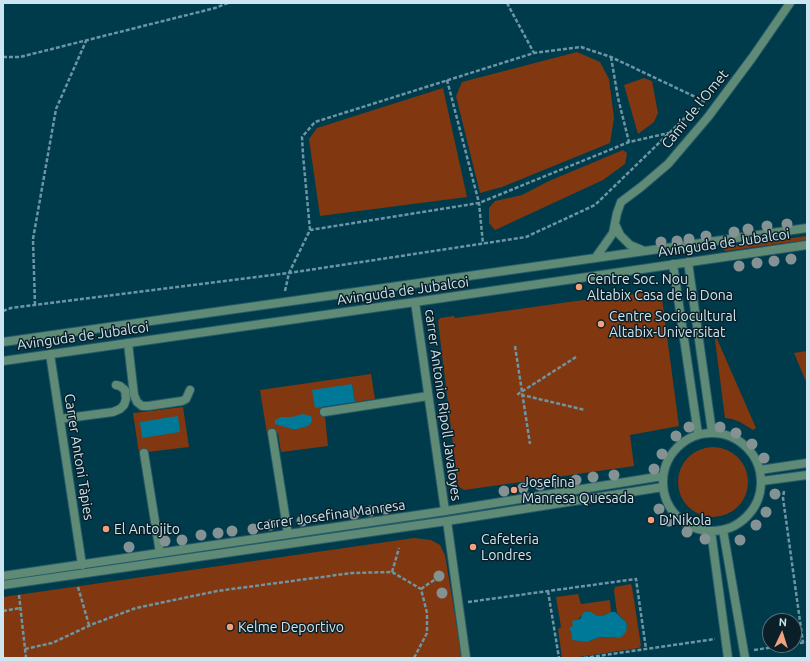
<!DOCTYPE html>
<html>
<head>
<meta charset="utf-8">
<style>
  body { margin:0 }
  #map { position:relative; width:810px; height:661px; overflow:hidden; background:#003b4c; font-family:Ubuntu,sans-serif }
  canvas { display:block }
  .frame { position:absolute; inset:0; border:4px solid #cce6f1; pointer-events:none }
  .north { position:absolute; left:762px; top:613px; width:40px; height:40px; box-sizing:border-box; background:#0a1f27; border:1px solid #586f78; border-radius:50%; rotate:4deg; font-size:11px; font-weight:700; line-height:16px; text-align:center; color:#cce6f1 }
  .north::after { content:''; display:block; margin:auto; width:14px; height:18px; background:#f1a17d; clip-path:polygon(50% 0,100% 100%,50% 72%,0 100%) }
</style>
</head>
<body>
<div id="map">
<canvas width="810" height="661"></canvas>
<div class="frame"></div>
<div class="north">N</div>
</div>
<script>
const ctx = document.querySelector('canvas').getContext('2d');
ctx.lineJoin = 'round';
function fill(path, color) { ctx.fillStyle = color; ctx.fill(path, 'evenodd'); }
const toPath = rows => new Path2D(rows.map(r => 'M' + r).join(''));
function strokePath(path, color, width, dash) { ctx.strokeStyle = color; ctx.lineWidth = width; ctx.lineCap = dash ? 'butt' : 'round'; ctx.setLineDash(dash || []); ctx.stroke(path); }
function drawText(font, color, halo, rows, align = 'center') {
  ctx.font = font + ' Ubuntu,sans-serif'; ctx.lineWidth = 3; ctx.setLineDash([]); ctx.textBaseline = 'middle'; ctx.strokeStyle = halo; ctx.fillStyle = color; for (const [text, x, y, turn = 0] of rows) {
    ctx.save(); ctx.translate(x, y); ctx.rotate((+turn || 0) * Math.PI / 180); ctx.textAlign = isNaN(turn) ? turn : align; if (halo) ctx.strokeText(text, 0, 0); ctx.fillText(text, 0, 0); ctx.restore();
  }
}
fill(toPath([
  [577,52,600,62,609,79,614,118,610,143,502,187,480,193,456,96,462,82],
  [644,78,652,81,658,113,654,122,638,134,624,85],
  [443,88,467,197,320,216,309,139,317,128],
  [623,150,627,153,625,164,603,180,495,230,489,223,489,208,495,201,522,195,549,181],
  [807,236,807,240,726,251,723,250,725,247],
  [661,291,679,426,630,435,634,466,464,490,458,486,438,321,440,318,454,316,455,318,576,301],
  [714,332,756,428,753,430,740,422,732,419,725,418],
  [807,351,807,384,794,353],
  [371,374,375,399,355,402,352,384,324,407,328,446,281,452,278,433,267,434,260,390],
  [183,407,189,447,139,453,133,413],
  '678 482a35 35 0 1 1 70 0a35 35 0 1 1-70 0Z',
  [414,538,431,540,440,545,445,555,462,658,3,658,3,597],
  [631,584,632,587,641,646,639,648,572,658,562,658,558,629,561,627,556,597,578,594,581,604,610,600,611,612,602,616,581,616,573,626,571,636,576,640,587,642,597,638,604,637,620,638,627,626,626,622,617,613,614,591,615,587]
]), '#81370f');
fill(toPath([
  [352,384,355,402,315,408,312,390],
  [303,414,311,416,312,419,311,423,308,426,297,429,292,429,275,424,275,420,281,417,292,417],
  [178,416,180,432,142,438,140,422],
  [584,612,591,612,597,616,602,616,611,612,615,612,626,622,627,626,626,632,620,638,604,637,597,638,587,642,572,640,571,632,569,628,573,626,572,621,580,619]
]), '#007898');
const lane = toPath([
  [128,343,134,395,137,402,142,406,148,406,182,401,186,399,190,390],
  [324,412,428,396],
  [60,419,113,412,120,409,124,405,126,399,125,390,120,386,116,385],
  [272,433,288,534],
  [144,453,160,553]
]);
const street = toPath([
  [615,224,620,235,630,245,642,250],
  [596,257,613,233,617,213,621,202,641,187,668,164,708,117,752,58,790,3],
  [688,262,712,432],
  [673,264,698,434],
  [415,302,445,511],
  [3,342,807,228],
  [50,354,82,565],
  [3,361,415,302,807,245],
  '663 482a49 49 0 1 1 98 0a49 49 0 1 1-98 0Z',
  [760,470,807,463],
  [762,481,807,475],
  [447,521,466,658],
  [723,530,745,658],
  [711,531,728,658],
  [3,576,445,511,663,476],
  [3,585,447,521,663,487]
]);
strokePath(lane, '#255a6a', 10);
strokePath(street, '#255a6a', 10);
strokePath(toPath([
  [507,3,534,53],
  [3,57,20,57,215,8,228,3],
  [611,57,618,98,629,142],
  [447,80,479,203,483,244],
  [310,230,303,155,302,137,315,122,534,53,581,47,611,57,706,102],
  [285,291,289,273,310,230,479,203,629,142,669,133],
  [35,305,33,239,56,109,86,41],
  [3,311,11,308,289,273,526,237,595,205,693,110,700,109],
  [515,346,530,444],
  [576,357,518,394,585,410],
  [784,491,783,498,803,643],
  [392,572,399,548],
  [78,587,89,625],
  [421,589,437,578],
  [548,591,559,658],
  [19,595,26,658],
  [468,602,636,579,646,649],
  [3,611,20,608],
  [794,644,807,642],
  [25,649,52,643,93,624,136,608,217,591,352,573,392,572,421,589,427,613,427,633,414,658],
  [754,650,788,645],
  [584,658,715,639]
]), '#6d96a4', 2.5, [4, 2]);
strokePath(lane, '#5f8a76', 8);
strokePath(street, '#5f8a76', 8);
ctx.fillStyle = '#859294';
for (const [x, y] of [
  [787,224],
  [767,226],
  [748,229],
  [734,232],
  [706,236],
  [689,239],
  [677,241],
  [661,242],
  [791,259],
  [774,261],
  [757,263],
  [739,266],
  [689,427],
  [720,427],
  [736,433],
  [676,436],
  [752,444],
  [662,454],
  [764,458],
  [654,469],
  [614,475],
  [593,477],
  [576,480],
  [557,483],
  [540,485],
  [523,488],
  [504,491],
  [775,494],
  [385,509],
  [659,509],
  [370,511],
  [766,512],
  [354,514],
  [302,521],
  [669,521],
  [270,525],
  [756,525],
  [253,529],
  [232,531],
  [687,532],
  [218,533],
  [201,535],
  [705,539],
  [182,540],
  [740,540],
  [165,541],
  [129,547],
  [439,576],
  [442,593]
]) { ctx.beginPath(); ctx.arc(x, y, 5.5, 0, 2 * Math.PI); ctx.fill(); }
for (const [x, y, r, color] of [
  [579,287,4,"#f1a17d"],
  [601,324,4,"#f1a17d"],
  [514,490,4,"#f1a17d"],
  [651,520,4,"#f1a17d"],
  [106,529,4,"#f1a17d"],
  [473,547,4,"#f1a17d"],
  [230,627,4,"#f1a17d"]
]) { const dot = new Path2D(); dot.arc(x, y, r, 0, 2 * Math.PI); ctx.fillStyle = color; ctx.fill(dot); strokePath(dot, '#0a1f27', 1.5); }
drawText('14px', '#cce6f1', '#0a1f27', [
  ["Camí de l'Omet",695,109,-51],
  ["Avinguda de Jubalcoi",724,243,-8],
  ["Avinguda de Jubalcoi",403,291,-8],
  ["Avinguda de Jubalcoi",83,336,-8],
  ["carrer Antonio Ripoll Javaloyes",443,405,82],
  ["Carrer Antoni Tàpies",79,457,81],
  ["carrer Josefina Manresa",331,515,-8]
]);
drawText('14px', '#cce6f1', '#0a1f27', [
  ["Centre Soc. Nou",587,279],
  ["Altabix Casa de la Dona",587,295],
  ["Centre Sociocultural",609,316],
  ["Altabix-Universitat",609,332],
  ["Josefina",522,482],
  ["Manresa Quesada",522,498],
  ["D'Nikola",659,520],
  ["El Antojito",114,529],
  ["Cafeteria",481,539],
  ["Londres",481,555],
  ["Kelme Deportivo",238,627]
], 'left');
</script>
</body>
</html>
